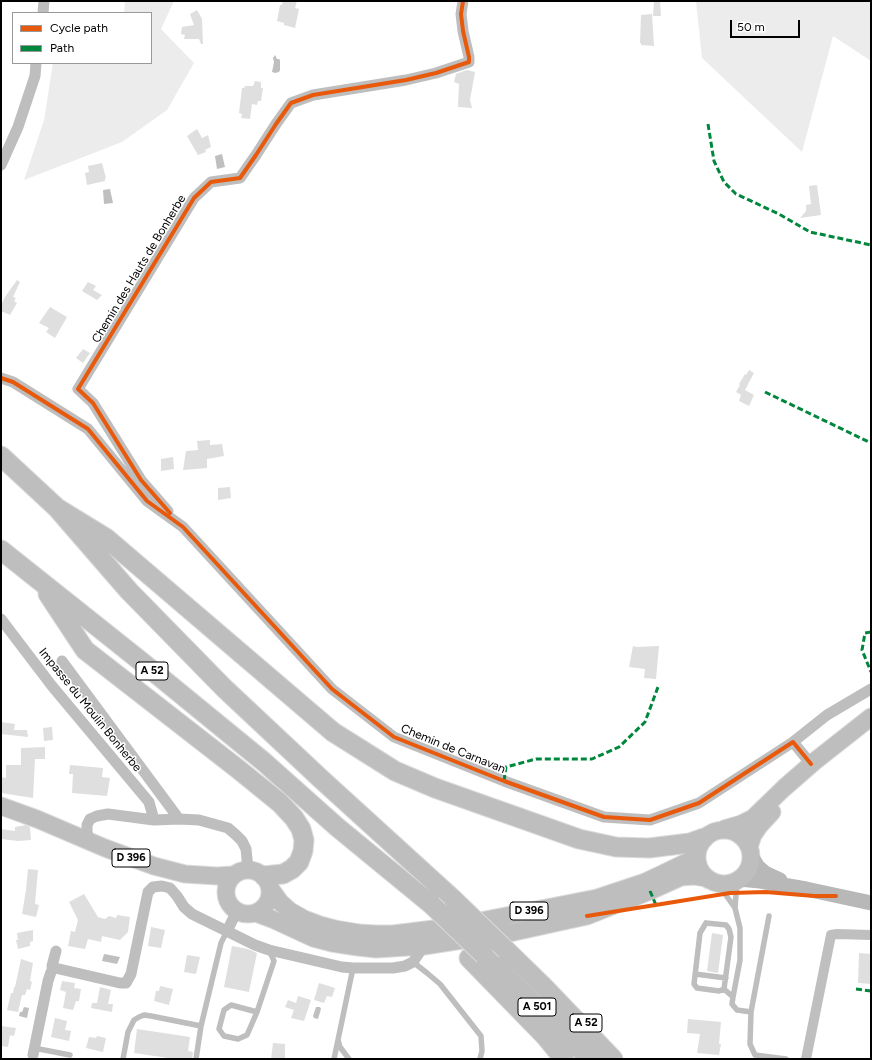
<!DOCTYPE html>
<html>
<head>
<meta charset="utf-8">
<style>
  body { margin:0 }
  #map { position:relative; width:872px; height:1060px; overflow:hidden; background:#fff; font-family:Figtree,sans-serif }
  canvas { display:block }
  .frame { position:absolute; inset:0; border:2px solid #000; pointer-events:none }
  .legend { position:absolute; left:12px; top:12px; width:140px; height:52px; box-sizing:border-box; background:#fff; border:1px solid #999; margin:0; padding:5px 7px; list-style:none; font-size:12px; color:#000 }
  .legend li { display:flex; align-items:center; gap:8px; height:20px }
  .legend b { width:20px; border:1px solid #999 }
  .scale { position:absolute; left:730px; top:20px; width:70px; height:18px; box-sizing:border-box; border:2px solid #000; border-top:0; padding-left:5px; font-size:12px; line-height:14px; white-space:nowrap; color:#000; -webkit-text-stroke:3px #fff; paint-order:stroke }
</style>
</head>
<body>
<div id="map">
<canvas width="872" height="1060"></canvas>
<div class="frame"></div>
<ul class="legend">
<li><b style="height:5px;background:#e8590c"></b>Cycle path</li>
<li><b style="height:5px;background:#00873e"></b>Path</li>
</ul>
<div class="scale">50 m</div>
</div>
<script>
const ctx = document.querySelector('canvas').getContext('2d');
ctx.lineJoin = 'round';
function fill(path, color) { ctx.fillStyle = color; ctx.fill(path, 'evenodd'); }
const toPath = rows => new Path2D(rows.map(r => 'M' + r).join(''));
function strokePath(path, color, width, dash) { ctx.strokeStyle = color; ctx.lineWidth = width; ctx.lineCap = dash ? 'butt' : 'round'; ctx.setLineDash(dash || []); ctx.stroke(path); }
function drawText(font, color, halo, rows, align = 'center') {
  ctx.font = font + ' Figtree,sans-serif'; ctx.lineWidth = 3; ctx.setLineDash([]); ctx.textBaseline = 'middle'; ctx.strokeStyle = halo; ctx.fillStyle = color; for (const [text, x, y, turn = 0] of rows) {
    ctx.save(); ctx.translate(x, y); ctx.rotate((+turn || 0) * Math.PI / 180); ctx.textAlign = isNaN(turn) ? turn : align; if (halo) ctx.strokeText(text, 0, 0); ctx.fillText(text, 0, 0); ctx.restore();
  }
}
fill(toPath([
  [125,1,174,1,161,29,194,63,167,110,122,142,24,180,44,120,53,63,151,63,151,13,124,13],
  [696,1,871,1,871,61,833,36,802,152,702,58]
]), '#ececec');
fill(toPath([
  [275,55,277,59,279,59,280,60,280,70,279,72,275,73,272,72,274,62,273,58],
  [222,154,225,167,217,169,215,156],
  [110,189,113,203,104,204,103,190],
  [104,954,120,957,117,964,102,961],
  [24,1007,29,1008,27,1018,19,1016,20,1012,22,1012],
  [316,1007,320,1007,321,1009,318,1019,314,1018,313,1016]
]), '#bfbfbf');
strokePath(toPath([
  [806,1059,831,935,837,934,871,935]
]), '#bfbfbf', 10);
fill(toPath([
  [283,1,297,1,295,8,299,9,295,28,284,25,284,23,277,21,280,5,282,5],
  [654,1,660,1,661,16,653,16],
  [197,10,202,19,203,44,201,44,199,39,184,39,185,35,181,34,182,27,194,25,190,14],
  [652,14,654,46,641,45,641,43,640,43,641,15],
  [467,70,475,72,470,100,472,108,458,107,459,84,454,82,456,74],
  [255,81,261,82,261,88,263,88,261,101,258,101,257,105,252,104,250,119,241,118,242,114,239,113,242,88,244,88,245,86,253,86],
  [197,129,202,138,208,135,211,147,205,150,206,152,198,155,187,136],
  [102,163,106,178,105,178,105,181,87,185,85,173,89,172,88,166],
  [817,185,821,215,800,218,806,211,806,205,811,204,809,186],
  [17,280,20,282,13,297,16,298,14,301,17,303,10,315,1,311,1,305,5,297],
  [88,282,96,286,93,290,102,295,97,300,82,291],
  [50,307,67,317,55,338,46,332,49,328,39,323],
  [83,349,90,353,83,363,76,358],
  [749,370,754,373,745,390,754,395,749,406,739,401,741,395,736,392,740,385,739,384,745,374,746,375],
  [210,440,210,445,222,444,224,456,207,459,207,468,183,470,186,451,198,450,197,441],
  [173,457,174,469,161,471,161,459],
  [230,487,231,498,218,500,218,488],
  [633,646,637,647,659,646,656,679,644,678,645,669,629,667],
  [1,722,15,724,14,730,27,730,28,737,1,734],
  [52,727,53,740,44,741,43,728],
  [45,747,45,759,35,759,33,798,1,793,1,777,6,778,6,765,21,765,21,748],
  [70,765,103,768,102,777,110,778,107,796,72,793,73,774,69,774],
  [26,825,30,827,31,840,18,841,1,839,1,829,15,831,15,827],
  [28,869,38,870,35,904,39,905,36,917,22,914,26,890],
  [84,894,98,917,105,919,109,916,116,918,117,915,130,917,128,932,120,940,102,936,101,942,88,939,85,949,68,946,71,931,75,932,78,920,69,902],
  [151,927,165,930,161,948,148,946],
  [33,930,33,941,30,942,30,946,18,949,16,940,18,940,17,933],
  [712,933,723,935,718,973,707,971],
  [232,946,248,949,257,953,249,992,224,987],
  [859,953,871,954,871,984,858,983],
  [187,955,200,957,196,974,184,972],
  [21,959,33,963,30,981,32,982,30,990,27,989,25,995,22,995,18,1012,7,1010,11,993,13,993,14,987,15,987],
  [62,981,75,983,74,988,81,989,79,1001,76,1001,73,1010,63,1008,66,992,60,990],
  [319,983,335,988,332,997,327,996,324,1003,314,1000],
  [160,986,173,989,169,1005,154,1001,156,991,159,991],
  [100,987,111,990,108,1004,113,1004,112,1012,91,1008,92,1003,97,1003],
  [298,996,311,1000,304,1021,291,1018,294,1010,285,1007,288,1000,296,1003],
  [55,1018,67,1021,65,1030,71,1031,69,1041,51,1037],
  [688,1019,721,1022,719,1044,721,1044,719,1055,697,1053,700,1034,687,1033],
  [1,1026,16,1028,14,1036,10,1035,8,1047,1,1046],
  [137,1029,190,1037,188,1051,193,1052,192,1059,175,1059,134,1053],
  [97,1036,106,1038,103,1052,86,1048,89,1037,96,1038],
  [273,1043,285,1044,285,1059,271,1059]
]), '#dfdfdf');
const primary = toPath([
  [1,806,37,819,105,848,154,866,185,874,217,876,232,875],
  [724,829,741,824,753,818,784,788,815,761,871,717],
  '697 857a27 27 0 1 1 54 0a27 27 0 1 1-54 0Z',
  [749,847,753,835,760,825,772,812],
  '226 892a22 22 0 1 1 44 0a22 22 0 1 1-44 0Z',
  [270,888,280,902,290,911,304,919,320,925,335,929,359,933,376,934,393,934,450,927,597,898,645,882,662,874,689,861,697,854],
  [256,913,272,919,313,938,332,943,358,947,376,949,424,946,514,932,587,916,650,891,681,877,694,876,706,878,709,880]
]);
const highway = toPath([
  [1,456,57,508,129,591,224,688,321,779,454,900],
  [57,508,106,538,333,732,395,771,435,788,579,839,616,847,649,848,690,843,704,838],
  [1,550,143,663,264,762,337,827,432,905],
  [48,594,85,650,238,769,280,803,294,818,301,829,304,840,303,851,299,862,292,869,283,874,264,876],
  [506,950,544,987,613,1059],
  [484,955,590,1059],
  [469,958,545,1036,564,1059]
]);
strokePath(primary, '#dbdbdb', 19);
strokePath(highway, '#dbdbdb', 21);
strokePath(toPath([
  [718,884,735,908],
  [769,916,751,1012,750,1044,755,1055,786,1059],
  [706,923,726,925,729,929,731,937,724,989,719,991,697,988,694,984,700,933,706,923],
  [413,962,427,973,440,984,481,1036,482,1051,480,1059],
  [695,974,726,978],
  [724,989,733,997,732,1004,737,1010,751,1012],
  [733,997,740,960,740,928,735,908,737,881],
  [257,1012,231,1005,224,1010,219,1029,224,1036,238,1039,247,1035,257,1012,274,961,269,950],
  [338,1040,340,1047,349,1059],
  [34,1048,70,1055],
  [123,1059,128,1032,134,1020,139,1017,144,1015,151,1016,201,1026],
  [196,1059,201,1026,221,943,227,931],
  [334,1059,353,968]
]), '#bebebe', 5.5);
strokePath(toPath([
  [43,13,44,1],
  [1,165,18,127,35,76,36,63],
  [1,378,13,382,88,429,147,501,183,527,332,689,394,737,504,781,604,817,650,820,699,803,793,742,811,764],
  [168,511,141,480,93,403,78,389,194,198,211,182,240,178,256,155,276,124,291,103,313,95,406,80,436,73,469,62,469,57,463,31,461,14,463,1],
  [1,619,52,686,149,802,154,820],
  [62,661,179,819],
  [793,742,827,715,871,689],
  [89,842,87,832,87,825,90,819,97,816,108,814,154,820,179,819,199,820,228,828,236,835,242,841,246,849,248,869],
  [227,931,237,911],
  [53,969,52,966,56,951],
  [33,1055,48,981,51,972,53,969,55,968,120,983,126,983,131,974,148,892,153,887,162,886,170,888,177,896,184,907,192,914,255,945,269,950,342,967,353,968,393,968,405,966,413,962,424,946]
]), '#bebebe', 11);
strokePath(toPath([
  [751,856,758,867,765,873,780,880],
  [739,879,760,881,806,889,871,903]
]), '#b8b8b8', 15);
strokePath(primary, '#bebebe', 17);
strokePath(highway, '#bebebe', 19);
const highwayBridge = toPath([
  [454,900,506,950],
  [432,905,484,955]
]);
strokePath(highwayBridge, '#dbdbdb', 21, []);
strokePath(highwayBridge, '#bebebe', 19);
strokePath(toPath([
  [708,124,714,161,724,182,736,194,779,214,810,232,871,245],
  [765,392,871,443],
  [871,632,865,633,862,650,871,672],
  [504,781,506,767,536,759,592,759,619,747,645,722,658,687],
  [650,891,656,905],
  [856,989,871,991]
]), '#00873e', 3, [6, 3]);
strokePath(toPath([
  [1,378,13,382,88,429,147,501,183,527,332,689,394,737,504,781,604,817,650,820,699,803,793,742,811,764],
  [170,513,141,480,93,403,78,389,194,198,211,182,240,178,256,155,276,124,291,103,313,95,406,80,436,73,469,62,469,57,463,31,461,14,463,1],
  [587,916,730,893,766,892,814,896,836,896]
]), '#e8590c', 4);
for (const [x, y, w] of [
  [152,671,32],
  [131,858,38],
  [529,911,38],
  [537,1007,38],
  [586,1023,32]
]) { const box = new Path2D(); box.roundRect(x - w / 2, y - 9, w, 18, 3); ctx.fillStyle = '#fff'; ctx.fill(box); strokePath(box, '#000', 1); }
drawText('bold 11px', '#000', null, [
  ["A 52",152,671],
  ["D 396",131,858],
  ["D 396",529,911],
  ["A 501",537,1007],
  ["A 52",586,1023]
]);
drawText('12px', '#000', '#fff', [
  ["Chemin des Hauts de Bonherbe",139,269,-59],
  ["Impasse du Moulin Bonherbe",90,710,51],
  ["Chemin de Carnavan",453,749,22]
]);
</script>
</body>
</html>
